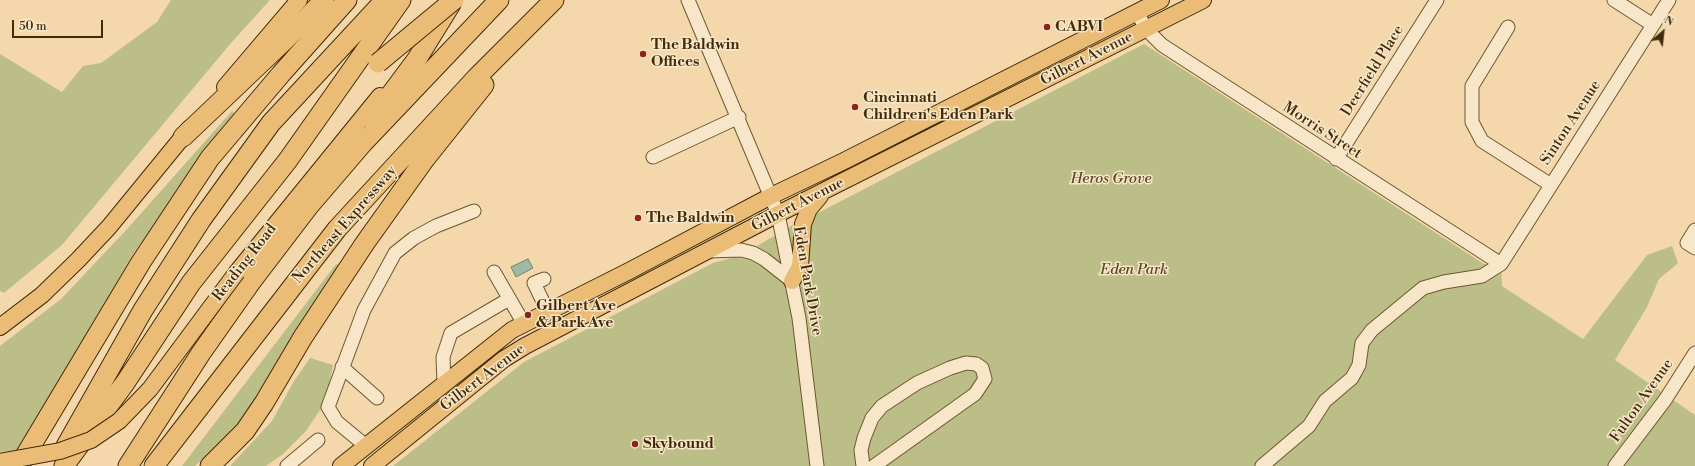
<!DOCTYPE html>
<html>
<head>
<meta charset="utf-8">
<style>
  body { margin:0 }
  #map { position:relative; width:1695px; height:466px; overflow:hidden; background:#f4d8ac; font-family:"Libre Bodoni",serif }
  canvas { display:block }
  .north { position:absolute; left:1643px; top:12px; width:40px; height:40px; -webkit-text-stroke:3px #f8e6c9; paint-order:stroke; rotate:28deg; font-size:11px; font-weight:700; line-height:16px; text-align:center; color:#422b08 }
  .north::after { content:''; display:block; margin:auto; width:14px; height:18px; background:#422b08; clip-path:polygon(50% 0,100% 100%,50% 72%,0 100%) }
  .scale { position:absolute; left:12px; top:20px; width:91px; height:18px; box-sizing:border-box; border:2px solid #422b08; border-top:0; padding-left:5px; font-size:12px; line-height:14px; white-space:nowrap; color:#422b08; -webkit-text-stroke:3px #f8e6c9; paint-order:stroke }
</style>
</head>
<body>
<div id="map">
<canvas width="1695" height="466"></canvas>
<div class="north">N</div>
<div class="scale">50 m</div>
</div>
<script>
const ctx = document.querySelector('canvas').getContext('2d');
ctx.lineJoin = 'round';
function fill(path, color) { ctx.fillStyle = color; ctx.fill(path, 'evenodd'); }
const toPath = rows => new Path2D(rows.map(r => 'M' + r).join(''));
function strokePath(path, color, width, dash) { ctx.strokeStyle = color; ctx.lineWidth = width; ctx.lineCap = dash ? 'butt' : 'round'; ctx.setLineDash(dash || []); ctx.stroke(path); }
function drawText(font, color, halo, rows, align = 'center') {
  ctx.font = font + ' "Libre Bodoni",serif'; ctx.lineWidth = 3; ctx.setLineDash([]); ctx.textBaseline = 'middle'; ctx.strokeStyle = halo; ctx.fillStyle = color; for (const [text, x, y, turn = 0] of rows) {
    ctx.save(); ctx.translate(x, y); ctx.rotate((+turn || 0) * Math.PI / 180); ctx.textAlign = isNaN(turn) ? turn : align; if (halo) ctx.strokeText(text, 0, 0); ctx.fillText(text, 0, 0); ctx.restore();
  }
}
fill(toPath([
  [171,0,270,0,231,43,62,245,4,293,0,291,0,54,62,92,83,66,101,63,157,22],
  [1144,44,1484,264,1501,264,1502,286,1583,339,1647,255,1672,246,1678,263,1659,279,1647,307,1615,360,1695,415,1695,466,393,466,524,362,713,263,735,257,749,260,757,246,791,226,799,223,811,226,813,217,818,213],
  [232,111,235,114,133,254,20,450,0,452,0,346,61,299,128,228],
  [336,264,341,266,237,426,195,466,182,466],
  [310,358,333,365,326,401,306,431,283,454,266,466,230,466,272,421,294,381]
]), '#bcbe88');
const water = toPath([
  [528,259,533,268,516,277,511,267,528,259]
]);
fill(water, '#9dbba4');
strokePath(water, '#798166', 1);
const minor = toPath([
  [688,0,778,214,799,318,817,466],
  [1614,0,1653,25],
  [1137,12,1146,29,1162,45,1501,264],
  [1508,27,1472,86,1472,122,1482,141,1551,185],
  [653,157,739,117],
  [1336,159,1437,0],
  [1695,230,1687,243,1695,248],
  [709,251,741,250,753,253,764,259,792,281],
  [494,272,524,324],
  [544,279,534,283,548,312],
  [342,367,377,398],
  [444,383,443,357,451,333,509,299],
  [366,446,337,422,328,407,364,310,395,253,414,238,436,226,474,211],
  [287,466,318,440],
  [863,466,861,450,864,438,872,418,882,406,917,383,950,368,966,363,976,364,982,368,985,379,975,394,874,466],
  [1262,466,1309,426,1325,401,1352,378,1359,365,1362,343,1372,330,1423,288,1444,282,1482,276,1501,264,1669,0],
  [1615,466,1665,400,1695,353]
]);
const major = toPath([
  [225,87,299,0],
  [237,272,380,96],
  [792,281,800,266,803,224,809,209,820,196],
  [0,327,42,295,78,260,109,227,190,128],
  [341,466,512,330,629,271,771,196,844,161,1161,0],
  [372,466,504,359,525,346,778,214,1203,0]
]);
const highway = toPath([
  [373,121,376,114,417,59,451,4],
  [183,137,285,40,324,0],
  [66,446,143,310,201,220,271,123,385,0],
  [19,466,141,262,210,158,281,74,347,0],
  [64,466,125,383,191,283,288,160,401,0],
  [128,466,201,353,251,282,309,206,363,143,499,0],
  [154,466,337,229,476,78,554,0],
  [210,466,245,431,264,403,303,337,365,243,425,159,484,85]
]);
strokePath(minor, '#6e5631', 15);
strokePath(major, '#422b08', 18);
strokePath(highway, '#422b08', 21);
strokePath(minor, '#f8e6c9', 13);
strokePath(major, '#eabc76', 16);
strokePath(highway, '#eabc76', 19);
const majorBridge = toPath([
  [0,462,60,451,91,440,119,421,150,389,237,272]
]);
const highwayBridge = toPath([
  [378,63,454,0]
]);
strokePath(majorBridge, '#422b08', 18, []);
strokePath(highwayBridge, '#422b08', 21, []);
strokePath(majorBridge, '#eabc76', 16);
strokePath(highwayBridge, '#eabc76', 19);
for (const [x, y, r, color] of [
  [1047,27,4,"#8f2418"],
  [643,54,4,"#8f2418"],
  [855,107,4,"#8f2418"],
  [638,218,4,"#8f2418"],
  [528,315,4,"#8f2418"],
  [635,444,4,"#8f2418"]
]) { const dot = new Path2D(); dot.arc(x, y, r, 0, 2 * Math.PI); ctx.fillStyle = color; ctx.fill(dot); strokePath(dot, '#f8e6c9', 1.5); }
drawText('bold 15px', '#422b08', '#f8e6c9', [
  ["CABVI",1055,27],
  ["The Baldwin",651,45],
  ["Offices",651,62],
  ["Cincinnati",863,98],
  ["Children's Eden Park",863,115],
  ["The Baldwin",646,218],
  ["Gilbert Ave",536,306],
  ["& Park Ave",536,323],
  ["Skybound",643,444]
], 'left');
drawText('15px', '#422b08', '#f8e6c9', [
  ["Gilbert Avenue",1087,59,-27],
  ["Deerfield Place",1373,71,-58],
  ["Sinton Avenue",1571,123,-57],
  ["Morris Street",1322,131,33],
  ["Gilbert Avenue",798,205,-27],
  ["Northeast Expressway",345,225,-49],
  ["Reading Road",245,263,-52],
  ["Eden Park Drive",807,281,80],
  ["Gilbert Avenue",483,378,-37],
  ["Fulton Avenue",1642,401,-55]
]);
drawText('italic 15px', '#5a4822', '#f8e6c9', [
  ["Heros Grove",1111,179],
  ["Eden Park",1134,270]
]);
</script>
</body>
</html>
